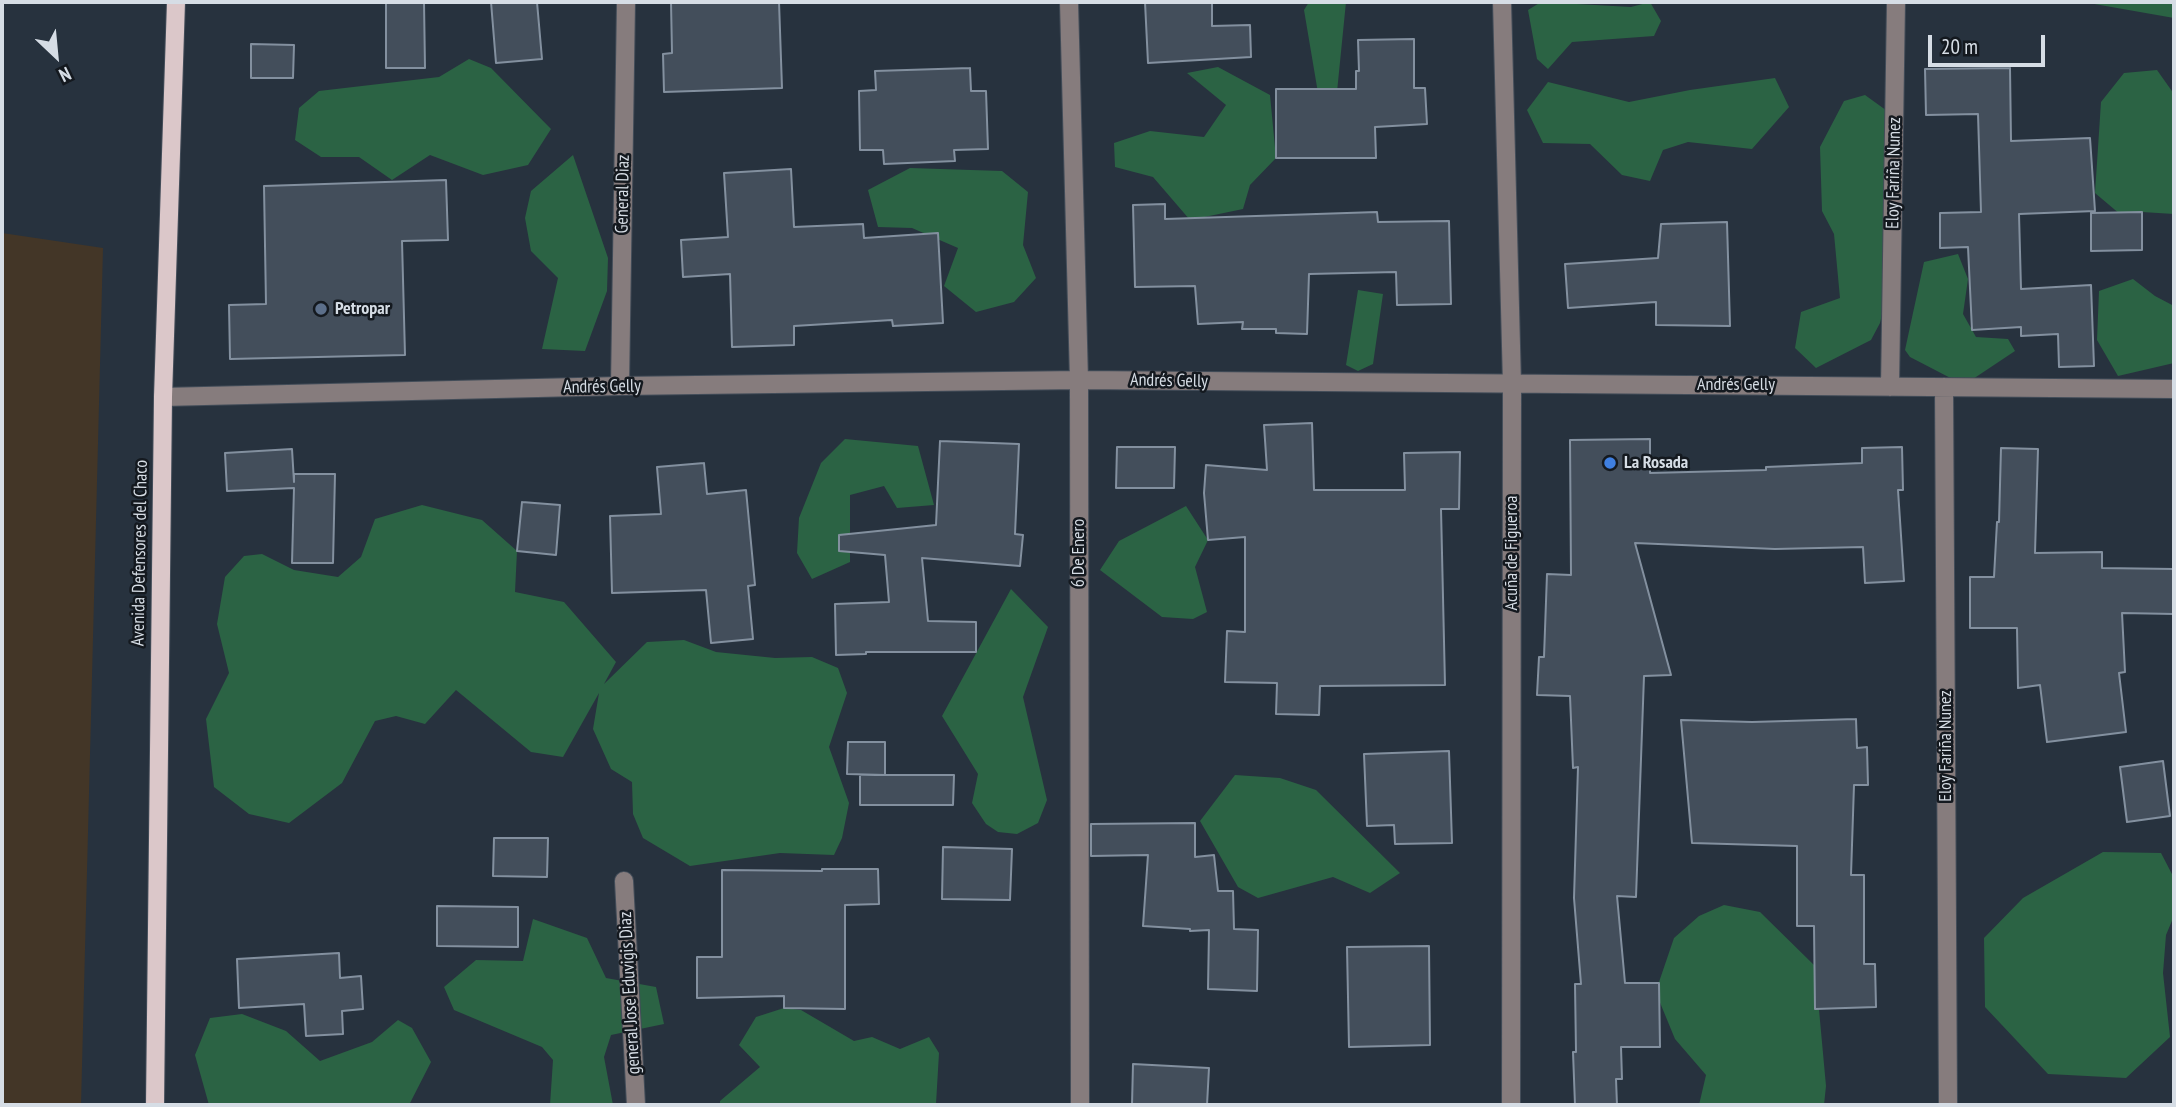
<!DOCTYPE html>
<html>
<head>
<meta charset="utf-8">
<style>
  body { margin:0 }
  #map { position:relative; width:2176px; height:1107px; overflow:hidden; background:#27323e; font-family:"PT Sans Narrow",sans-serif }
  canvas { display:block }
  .frame { position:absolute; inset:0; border:4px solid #d6dde5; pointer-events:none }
  .north { position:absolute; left:21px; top:21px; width:70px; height:70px; -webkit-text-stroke:5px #14191f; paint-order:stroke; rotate:154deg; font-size:19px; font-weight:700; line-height:28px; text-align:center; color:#d6dde5 }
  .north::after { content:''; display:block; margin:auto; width:24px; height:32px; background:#d6dde5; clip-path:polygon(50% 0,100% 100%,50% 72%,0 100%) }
  .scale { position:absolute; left:1928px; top:35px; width:117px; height:32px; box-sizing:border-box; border:4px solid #d6dde5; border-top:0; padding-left:9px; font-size:21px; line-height:24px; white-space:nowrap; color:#d6dde5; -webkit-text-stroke:5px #14191f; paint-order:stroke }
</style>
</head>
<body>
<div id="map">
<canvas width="2176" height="1107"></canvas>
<div class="frame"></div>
<div class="north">N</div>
<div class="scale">20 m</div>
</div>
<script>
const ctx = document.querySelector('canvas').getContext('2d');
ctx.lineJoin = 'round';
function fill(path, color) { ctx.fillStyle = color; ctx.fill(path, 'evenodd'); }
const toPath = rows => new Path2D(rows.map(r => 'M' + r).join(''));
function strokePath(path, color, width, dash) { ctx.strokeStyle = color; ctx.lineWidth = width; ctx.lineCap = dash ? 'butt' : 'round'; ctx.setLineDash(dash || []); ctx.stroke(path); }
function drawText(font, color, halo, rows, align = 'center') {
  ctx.font = font + ' "PT Sans Narrow",sans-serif'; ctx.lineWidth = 5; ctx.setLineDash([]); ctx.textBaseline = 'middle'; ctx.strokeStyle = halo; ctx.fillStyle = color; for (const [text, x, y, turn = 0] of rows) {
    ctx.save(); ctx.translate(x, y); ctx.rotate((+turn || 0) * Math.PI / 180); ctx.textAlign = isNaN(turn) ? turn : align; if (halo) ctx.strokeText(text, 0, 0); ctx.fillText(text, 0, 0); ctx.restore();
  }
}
fill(toPath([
  [2,233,103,248,81,1105,2,1105]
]), '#433627');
fill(toPath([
  [1309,2,1346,2,1337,92,1318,93,1304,10],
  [1541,2,1631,7,1650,2,1661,21,1654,36,1572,42,1548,69,1537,59,1528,10],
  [2083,2,2174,2,2174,18],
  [469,59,491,68,551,129,528,165,483,175,430,155,392,180,359,157,321,157,295,140,299,108,319,91,439,77],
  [1218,67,1270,95,1276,158,1250,185,1243,209,1190,220,1153,177,1115,167,1114,143,1150,131,1204,137,1226,105,1187,73],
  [2157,70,2174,94,2174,214,2142,212,2121,215,2095,193,2101,102,2124,73],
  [1775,78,1789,107,1752,149,1688,142,1663,150,1650,181,1622,175,1590,144,1543,143,1527,110,1548,82,1629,102,1690,90],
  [1865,95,1901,121,1891,276,1880,323,1871,340,1816,368,1795,348,1801,312,1840,298,1834,234,1822,211,1820,147,1844,101],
  [573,155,608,258,607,291,585,351,542,349,558,278,531,251,525,218,531,191],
  [910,168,1002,171,1028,192,1023,245,1036,278,1014,302,976,312,944,286,958,248,912,228,878,227,868,190],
  [1958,254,1968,279,1963,314,1976,337,2008,339,2015,351,1964,385,1910,357,1905,350,1924,262],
  [2133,279,2155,296,2174,306,2174,363,2118,376,2097,340,2099,291],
  [1358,290,1383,294,1373,364,1358,371,1346,365],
  [845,439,918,446,934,505,897,508,884,486,850,495,850,562,812,579,797,553,799,518,821,463],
  [422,505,482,520,517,551,515,592,564,602,616,662,604,684,647,642,684,640,716,652,775,658,812,657,838,668,847,693,829,747,849,803,842,838,834,855,780,853,690,866,643,838,633,814,632,782,611,769,593,729,599,693,563,757,531,752,456,690,425,724,396,716,375,721,342,783,289,823,249,814,214,787,206,719,229,673,217,624,225,577,244,556,262,554,294,570,338,577,361,557,375,519],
  [1186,506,1208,540,1195,567,1207,612,1193,619,1162,617,1100,570,1119,541],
  [1011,589,1048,627,1023,697,1047,800,1038,823,1017,834,998,832,986,824,972,803,978,774,942,716],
  [1235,775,1280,778,1316,790,1400,873,1370,893,1333,877,1258,898,1238,887,1200,821],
  [2103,852,2161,853,2174,878,2174,916,2166,935,2163,973,2170,1037,2126,1078,2048,1074,1985,1007,1984,938,2023,898],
  [1724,905,1760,912,1815,966,1826,1086,1824,1105,1699,1105,1706,1075,1675,1039,1654,988,1659,982,1674,938,1699,916],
  [533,919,587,938,606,978,656,987,664,1024,611,1035,604,1057,613,1105,550,1105,553,1060,542,1047,454,1010,444,987,476,960,523,961],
  [784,1008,801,1010,854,1041,872,1037,900,1049,929,1037,939,1053,936,1104,720,1105,720,1101,760,1067,739,1045,756,1017],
  [242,1014,286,1031,320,1061,372,1042,398,1020,412,1028,431,1062,409,1105,209,1105,195,1055,210,1018]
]), '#2b6344');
const building = toPath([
  [386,2,424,2,425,68,386,68,386,2],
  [491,2,537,2,542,59,496,63,491,2],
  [671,2,779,2,782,88,664,92,663,54,672,53,671,2],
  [1145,2,1212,2,1212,26,1250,25,1251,57,1148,63,1145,2],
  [1414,39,1414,88,1425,88,1427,124,1375,127,1376,158,1276,158,1276,89,1356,89,1356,71,1359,71,1358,40,1414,39],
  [251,44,294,45,293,78,251,78,251,44],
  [970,68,971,91,986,91,988,149,954,150,955,161,884,164,883,150,860,150,859,91,876,90,875,71,970,68],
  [2010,68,2011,141,2090,138,2095,211,2019,214,2021,289,2091,285,2094,366,2059,367,2058,334,2021,336,2021,327,1972,330,1968,247,1940,248,1940,213,1981,212,1978,114,1926,115,1925,69,2010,68],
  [791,169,794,227,863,224,864,238,938,233,943,323,893,326,892,320,794,326,794,345,732,347,730,274,683,277,681,240,728,237,724,173,791,169],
  [446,180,448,240,402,241,405,355,230,359,229,305,266,304,264,186,446,180],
  [1165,204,1165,219,1377,212,1378,222,1449,221,1451,304,1397,305,1396,272,1309,274,1307,334,1276,333,1276,329,1242,329,1243,322,1198,324,1195,286,1135,287,1133,205,1165,204],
  [2142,212,2142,250,2091,251,2091,213,2142,212],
  [1727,222,1730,326,1656,325,1656,302,1568,308,1565,264,1658,258,1661,224,1727,222],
  [1312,423,1314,490,1405,490,1404,453,1460,452,1459,509,1441,509,1445,685,1320,686,1319,715,1276,714,1277,683,1225,682,1227,631,1245,632,1245,537,1208,540,1204,493,1206,465,1267,470,1264,425,1312,423],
  [1650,439,1650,473,1766,470,1766,467,1862,463,1862,448,1902,447,1903,490,1898,490,1904,581,1865,583,1863,547,1775,549,1635,543,1671,675,1644,676,1636,897,1617,896,1625,983,1659,983,1660,1047,1621,1047,1622,1079,1616,1079,1617,1105,1575,1105,1573,1052,1576,1052,1575,984,1581,984,1574,898,1578,767,1573,768,1570,696,1537,695,1539,657,1544,657,1547,574,1571,575,1570,440,1650,439],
  [940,441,1019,444,1015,534,1023,535,1020,566,922,558,928,621,976,622,976,652,866,652,866,654,836,655,835,604,889,602,885,555,839,551,839,535,936,525,940,441],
  [1117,447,1175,447,1174,488,1116,488,1117,447],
  [2001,448,2038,449,2035,553,2102,552,2102,568,2174,569,2174,614,2122,613,2125,672,2119,673,2126,732,2047,742,2040,685,2018,688,2017,628,1970,628,1970,577,1994,577,1997,522,1999,522,2001,448],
  [292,449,294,482,294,474,335,474,333,563,292,563,294,488,227,491,225,453,292,449],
  [704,463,707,494,746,490,755,585,748,586,753,639,711,643,706,590,612,593,610,516,661,514,657,467,704,463],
  [522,502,560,505,556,555,517,551,522,502],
  [1856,719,1857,748,1867,747,1868,785,1854,785,1851,875,1864,875,1864,964,1875,964,1876,1007,1815,1009,1814,926,1797,926,1797,846,1692,843,1681,720,1752,722,1856,719],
  [848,742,885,742,885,775,847,774,848,742],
  [1449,751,1452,843,1395,844,1394,825,1367,826,1364,754,1449,751],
  [2163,761,2170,816,2127,822,2120,767,2163,761],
  [860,775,954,775,953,805,860,805,860,775],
  [1195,823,1195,857,1214,855,1218,891,1233,891,1234,929,1258,930,1257,991,1208,989,1209,930,1190,931,1190,929,1143,926,1148,855,1091,856,1091,824,1195,823],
  [494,838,548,838,547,877,493,876,494,838],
  [943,847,1012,849,1010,900,942,899,943,847],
  [822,869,878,869,879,904,845,905,845,1009,784,1008,784,996,697,998,697,957,722,957,722,870,822,871,822,869],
  [437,906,518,907,518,947,437,946,437,906],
  [1429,946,1430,1045,1349,1047,1347,947,1429,946],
  [339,953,340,978,361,976,363,1009,342,1011,343,1034,306,1036,304,1004,239,1008,237,959,339,953],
  [1133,1064,1209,1068,1207,1105,1132,1105,1133,1064]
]);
fill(building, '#434e5b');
strokePath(building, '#83909f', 2);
const minor = toPath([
  [1069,2,1079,380,1080,1105],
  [1502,2,1512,384,1511,1105],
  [620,386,626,2],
  [1890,387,1896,2],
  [1944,387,1948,1105],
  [163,397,620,386,1079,380,2174,389],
  [624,881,636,1105]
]);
const major = toPath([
  [155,1105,163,397,176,2]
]);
strokePath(minor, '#434d59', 20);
strokePath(major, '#434d59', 20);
strokePath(minor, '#867c7d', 18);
strokePath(major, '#dbc7c9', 18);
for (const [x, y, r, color] of [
  [321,309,7,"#5c6f8a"],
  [1610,463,7,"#3f7fe0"]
]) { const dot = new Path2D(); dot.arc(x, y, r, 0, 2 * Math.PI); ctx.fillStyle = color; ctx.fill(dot); strokePath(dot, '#14191f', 2.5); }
drawText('18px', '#d6dde5', '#14191f', [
  ["Eloy Fariña Nunez",1894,173,-89],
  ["General Diaz",623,194,-89],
  ["Andrés Gelly",1169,381,1],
  ["Andrés Gelly",1736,385],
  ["Andrés Gelly",602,387,-1],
  ["Avenida Defensores del Chaco",140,553,-89],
  ["6 De Enero",1079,553,-90],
  ["Acuña de Figueroa",1512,553,-90],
  ["Eloy Fariña Nunez",1946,746,-90],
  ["general Jose Eduvigis Diaz",630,993,-93]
]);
drawText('bold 18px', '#d6dde5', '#14191f', [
  ["Petropar",335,309],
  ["La Rosada",1624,463]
], 'left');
</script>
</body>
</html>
